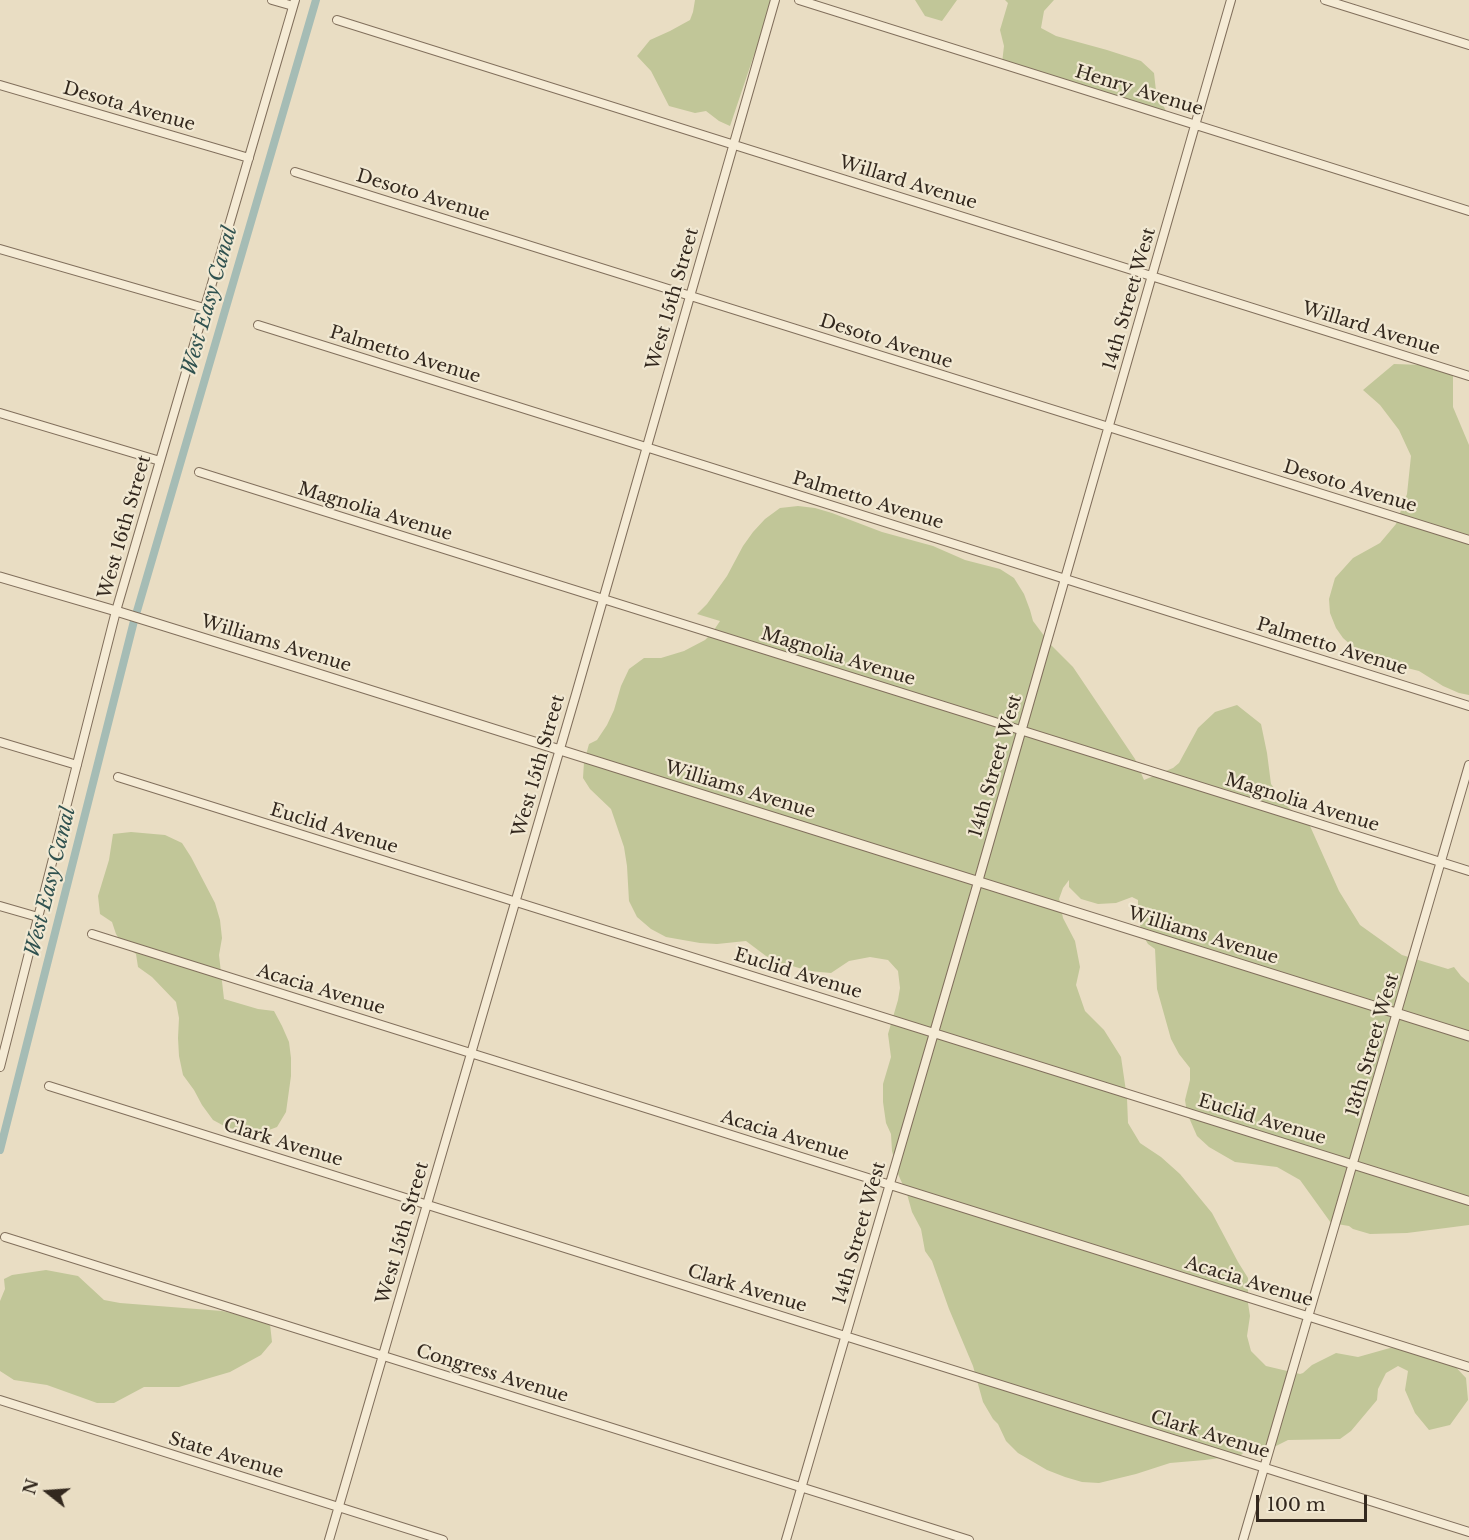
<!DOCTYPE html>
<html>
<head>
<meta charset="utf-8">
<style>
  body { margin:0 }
  #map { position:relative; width:1469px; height:1540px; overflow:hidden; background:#e9ddc3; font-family:"Libre Baskerville",serif }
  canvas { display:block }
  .north { position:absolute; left:18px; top:1462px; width:60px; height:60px; -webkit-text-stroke:4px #f1e8d2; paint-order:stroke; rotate:287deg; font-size:16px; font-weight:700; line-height:24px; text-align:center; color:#33281e }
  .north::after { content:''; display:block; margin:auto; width:21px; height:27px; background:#33281e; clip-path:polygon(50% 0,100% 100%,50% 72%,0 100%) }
  .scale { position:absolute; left:1256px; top:1495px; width:111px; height:27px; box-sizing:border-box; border:3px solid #33281e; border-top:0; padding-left:8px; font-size:18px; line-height:21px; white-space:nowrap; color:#33281e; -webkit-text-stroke:4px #f1e8d2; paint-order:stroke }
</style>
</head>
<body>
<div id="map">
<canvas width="1469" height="1540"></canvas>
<div class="north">N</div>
<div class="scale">100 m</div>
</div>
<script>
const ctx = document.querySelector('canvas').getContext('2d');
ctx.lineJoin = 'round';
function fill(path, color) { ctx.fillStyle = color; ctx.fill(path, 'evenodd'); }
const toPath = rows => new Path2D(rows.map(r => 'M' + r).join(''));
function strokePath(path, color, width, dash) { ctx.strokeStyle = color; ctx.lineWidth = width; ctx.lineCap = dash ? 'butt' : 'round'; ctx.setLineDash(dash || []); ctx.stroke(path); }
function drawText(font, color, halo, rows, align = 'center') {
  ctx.font = font + ' "Libre Baskerville",serif'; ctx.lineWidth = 4.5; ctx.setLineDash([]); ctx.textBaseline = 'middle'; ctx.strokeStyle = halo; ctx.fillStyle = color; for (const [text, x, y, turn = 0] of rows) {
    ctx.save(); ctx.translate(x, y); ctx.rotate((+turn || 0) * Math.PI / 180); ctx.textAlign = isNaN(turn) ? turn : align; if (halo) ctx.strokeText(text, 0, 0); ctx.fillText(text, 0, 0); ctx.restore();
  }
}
fill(toPath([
  [695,0,773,0,757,51,754,55,730,126,719,121,706,111,695,113,669,106,651,71,637,56,650,40,670,31,690,20,693,12],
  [915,0,957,0,942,21,925,16],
  [1005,0,1054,0,1044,11,1041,28,1056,36,1107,50,1141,61,1154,73,1156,91,1169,117,1002,63,1004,46,1000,30,1008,3],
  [1394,364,1453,366,1453,407,1469,445,1469,695,1459,693,1443,686,1419,671,1383,662,1352,646,1343,638,1336,628,1330,613,1329,599,1335,578,1353,558,1380,543,1396,524,1407,494,1411,456,1399,430,1380,405,1363,390],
  [798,506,815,508,832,513,882,532,933,546,965,560,1000,569,1014,578,1024,594,1030,610,1033,621,1051,645,1073,667,1135,759,1144,780,1173,768,1179,763,1198,728,1215,712,1237,705,1261,724,1267,753,1271,784,1288,807,1310,826,1339,891,1360,925,1402,955,1448,969,1454,967,1461,976,1469,983,1469,1032,1141,929,1138,916,1138,900,1132,897,1116,903,1098,904,1081,899,1069,887,1069,880,1063,888,1059,899,1061,904,586,755,589,744,597,740,607,725,614,710,621,686,629,669,644,658,661,658,684,651,705,640,712,633,720,621,697,614,707,604,727,576,743,546,753,532,765,519,780,508],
  [584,762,1062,913,1063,918,1075,941,1080,967,1076,985,1085,1011,1104,1030,1121,1057,1127,1098,1128,1123,1140,1143,1161,1157,1180,1174,1212,1213,1238,1262,1248,1278,1248,1303,1250,1316,1247,1336,1251,1351,1266,1366,1300,1374,1303,1373,1312,1365,1336,1353,1358,1357,1390,1348,1420,1350,1451,1362,1466,1378,1468,1400,1450,1425,1429,1430,1415,1413,1405,1390,1408,1371,1398,1366,1386,1373,1378,1389,1377,1400,1351,1431,1340,1439,1288,1440,1270,1449,1257,1449,1248,1448,1241,1455,1205,1460,1170,1463,1136,1474,1099,1483,1082,1482,1065,1477,1047,1470,1018,1453,1006,1441,998,1424,993,1419,983,1402,973,1366,949,1309,932,1261,925,1251,921,1229,912,1212,907,1194,898,1174,892,1151,891,1134,886,1123,883,1102,883,1084,891,1057,888,1034,898,1000,900,988,898,971,888,960,870,957,849,961,831,973,809,971,779,962,766,956,746,941,717,944,700,943,666,937,651,929,637,917,629,901,627,866,624,847,611,809,590,789,583,778],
  [131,832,165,835,182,843,191,857,215,903,220,920,222,938,219,955,224,999,258,1009,274,1011,282,1026,289,1042,291,1058,291,1076,286,1112,277,1127,261,1133,228,1128,213,1120,202,1105,194,1090,183,1075,179,1056,178,1038,179,1018,176,1002,152,977,138,967,136,954,123,945,116,934,112,922,100,914,98,896,109,860,113,834],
  [1145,939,1469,1040,1469,1225,1407,1233,1370,1234,1353,1229,1349,1226,1331,1223,1300,1180,1277,1167,1235,1162,1209,1147,1197,1136,1187,1113,1185,1100,1190,1080,1190,1068,1179,1054,1171,1039,1157,989,1155,949,1148,944],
  [46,1270,78,1276,104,1300,120,1303,222,1311,255,1318,270,1324,272,1342,261,1355,230,1372,179,1387,144,1387,114,1403,97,1403,47,1385,14,1380,0,1371,0,1301,5,1289,4,1279,12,1275]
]), '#c1c698');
strokePath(toPath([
  [137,611,316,0],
  [0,1150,134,621]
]), '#a5bcb5', 8);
const minor = toPath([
  [272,0,293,6],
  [799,0,1469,211],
  [1325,0,1469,45],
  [337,20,1469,376],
  [0,85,249,158],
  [295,172,1469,540],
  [0,249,204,308],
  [258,325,1469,706],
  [0,413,160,461],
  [199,472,1469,871],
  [0,742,77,765],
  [118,777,1469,1201],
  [0,906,38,917],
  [92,934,1469,1367],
  [0,1067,116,611,295,0],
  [49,1086,1469,1532],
  [5,1237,969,1540],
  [0,1400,443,1540],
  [329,1540,576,694,775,0],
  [786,1540,978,882,1231,0],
  [1243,1540,1469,765]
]);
const tertiary = toPath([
  [0,577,116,611,309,671,1469,1036]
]);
strokePath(minor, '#816f5c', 10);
strokePath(tertiary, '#816f5c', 11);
strokePath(minor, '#f5ebd5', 8);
strokePath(tertiary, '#f5ebd5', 9);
drawText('18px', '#33281e', '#f1e8d2', [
  ["Henry Avenue",1139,91,17],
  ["Desota Avenue",129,107,16],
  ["Willard Avenue",908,183,17],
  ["Desoto Avenue",423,196,17],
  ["West 15th Street",673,299,-74],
  ["14th Street West",1130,299,-74],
  ["Willard Avenue",1371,329,17],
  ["Desoto Avenue",886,342,18],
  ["Palmetto Avenue",405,355,17],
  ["Desoto Avenue",1350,487,17],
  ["Palmetto Avenue",868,501,17],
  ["Magnolia Avenue",375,512,17],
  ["West 16th Street",125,527,-74],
  ["Williams Avenue",276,644,17],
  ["Palmetto Avenue",1332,647,17],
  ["Magnolia Avenue",838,657,17],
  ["West 15th Street",539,766,-74],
  ["14th Street West",996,766,-74],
  ["Williams Avenue",740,790,17],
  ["Magnolia Avenue",1302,803,17],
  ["Euclid Avenue",334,829,17],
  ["Williams Avenue",1203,936,17],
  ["Euclid Avenue",798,974,17],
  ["Acacia Avenue",321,990,17],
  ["13th Street West",1373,1045,-74],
  ["Euclid Avenue",1262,1120,17],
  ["Acacia Avenue",785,1136,17],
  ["Clark Avenue",283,1143,17],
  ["West 15th Street",403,1233,-74],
  ["14th Street West",860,1233,-74],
  ["Acacia Avenue",1249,1282,17],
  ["Clark Avenue",747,1289,17],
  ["Congress Avenue",492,1374,17],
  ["Clark Avenue",1210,1435,17],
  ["State Avenue",226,1456,17]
]);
drawText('italic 20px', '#2f514f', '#f1e8d2', [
  ["West Easy Canal",210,301,-74],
  ["West Easy Canal",51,882,-76]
]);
</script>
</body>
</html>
